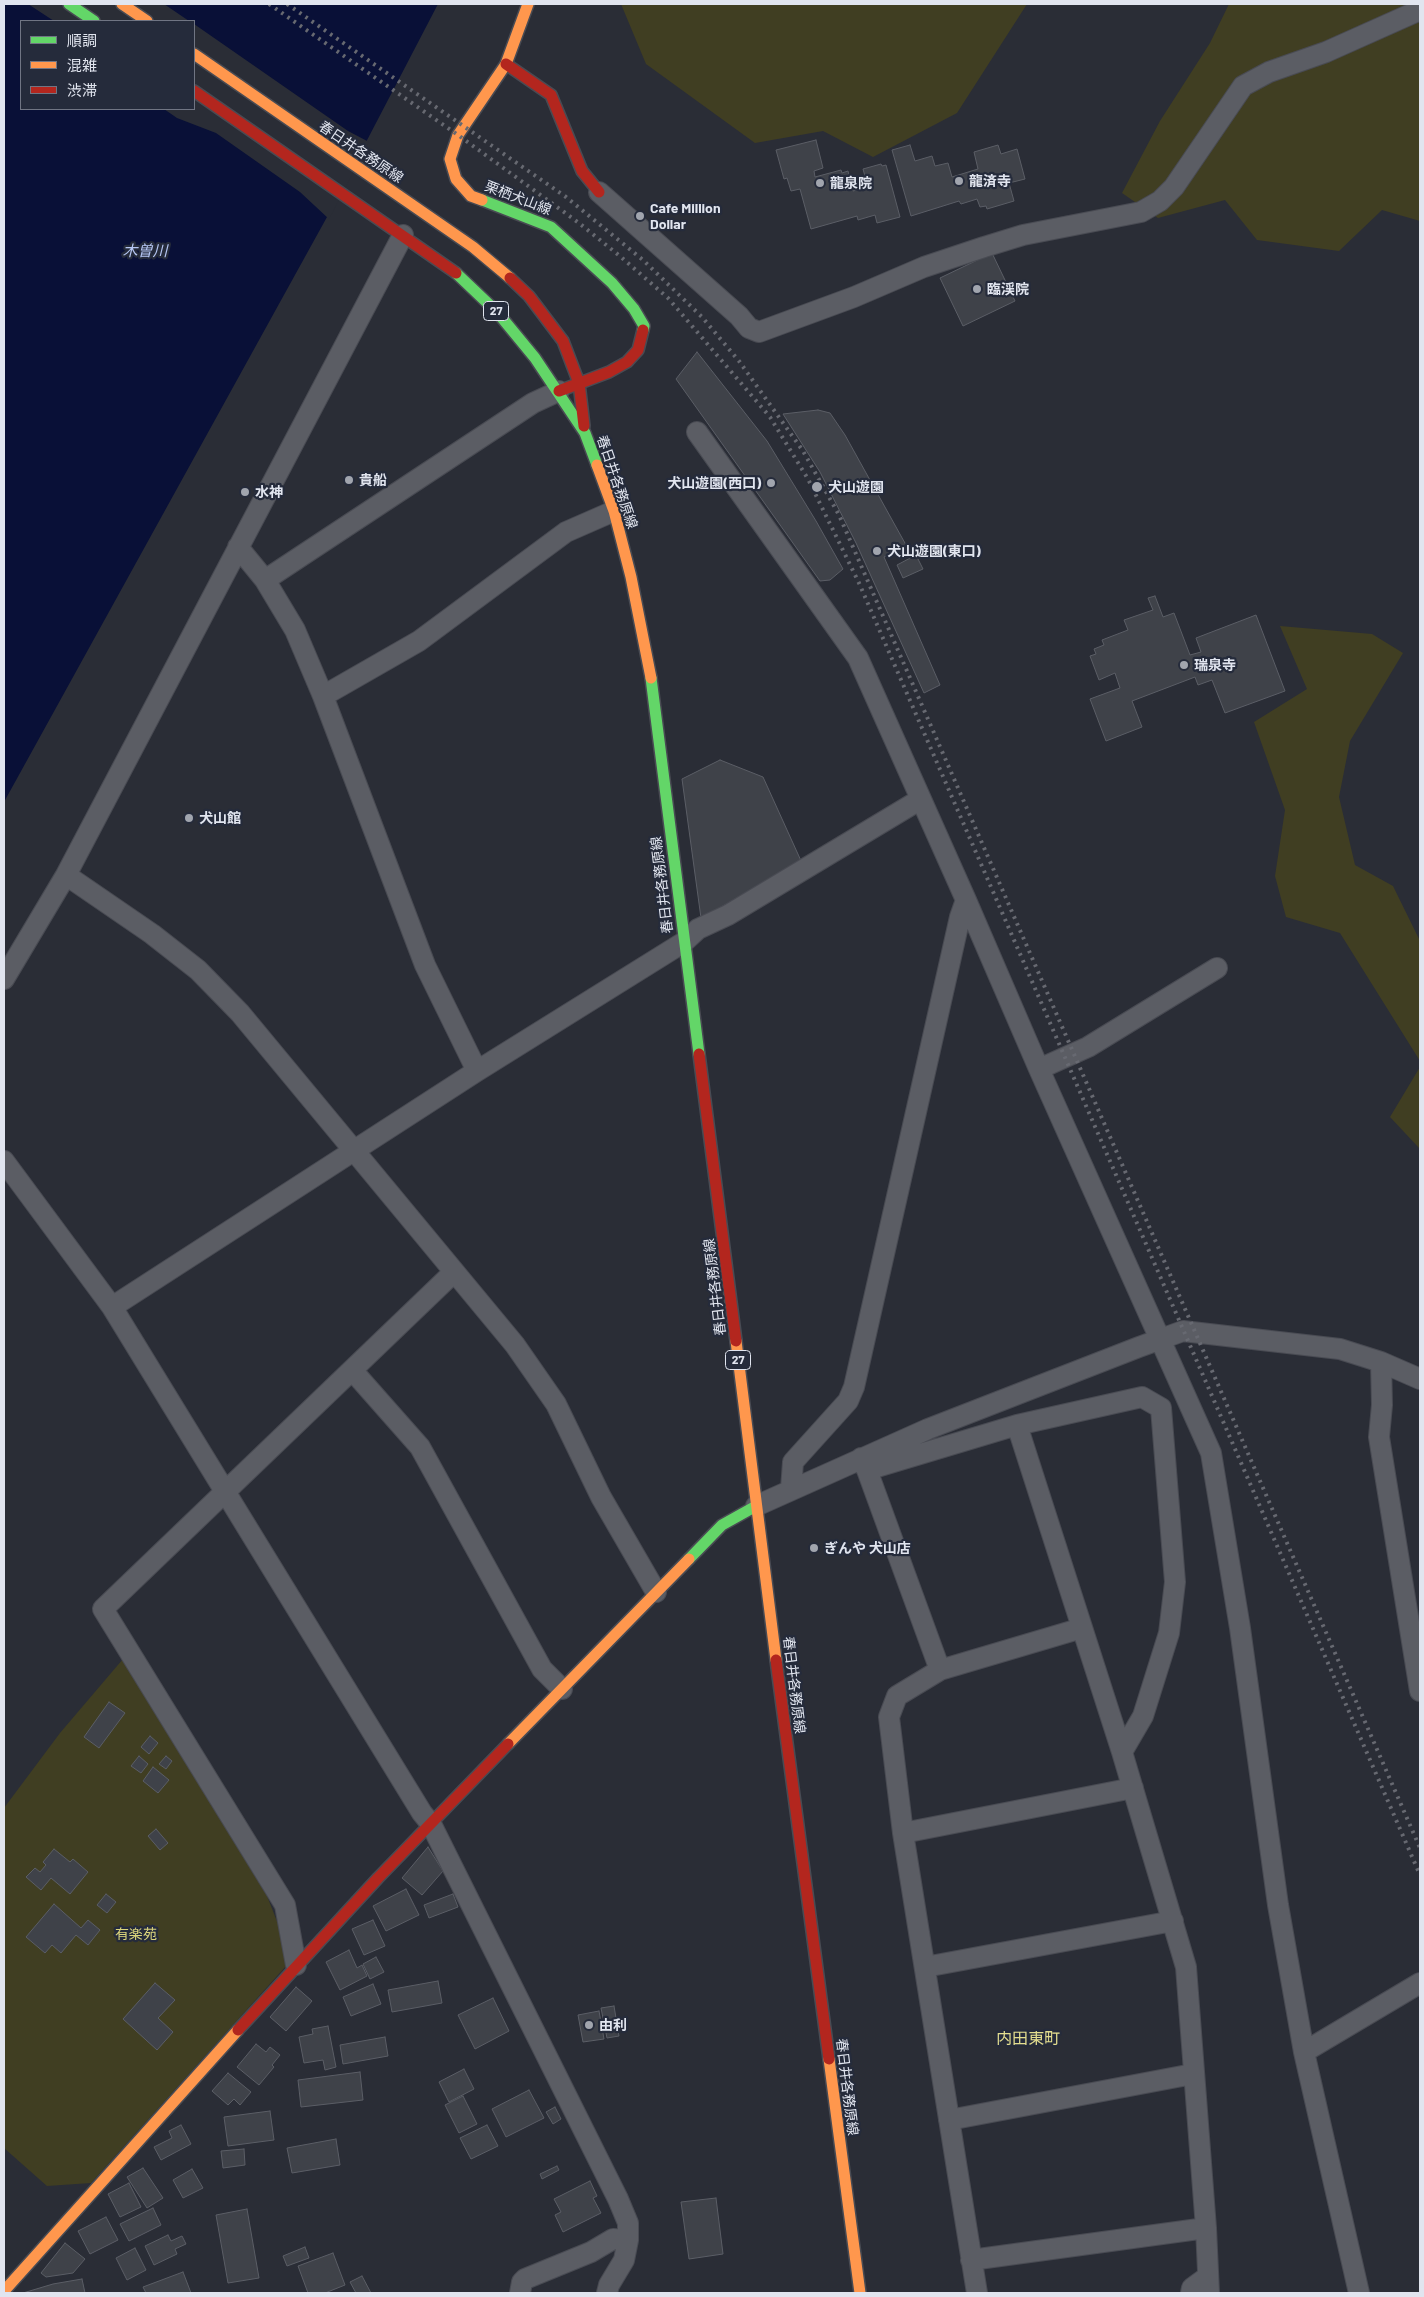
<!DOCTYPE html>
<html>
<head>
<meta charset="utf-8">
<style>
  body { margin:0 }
  #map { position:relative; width:1424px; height:2297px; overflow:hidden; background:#2a2d36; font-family:Barlow,"Noto Sans JP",sans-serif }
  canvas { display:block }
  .frame { position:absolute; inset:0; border:5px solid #e1e5ef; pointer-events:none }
  .legend { position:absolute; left:20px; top:20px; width:175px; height:90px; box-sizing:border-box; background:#252b3b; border:1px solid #707583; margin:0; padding:6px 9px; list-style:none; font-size:15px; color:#e1e5ef }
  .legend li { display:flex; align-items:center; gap:10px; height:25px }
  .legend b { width:25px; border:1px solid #707583 }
</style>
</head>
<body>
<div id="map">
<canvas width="1424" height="2297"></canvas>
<div class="frame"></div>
<ul class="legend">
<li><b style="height:6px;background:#63d668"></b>順調</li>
<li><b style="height:6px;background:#ff974d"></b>混雑</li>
<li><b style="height:6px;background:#b3261e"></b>渋滞</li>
</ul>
</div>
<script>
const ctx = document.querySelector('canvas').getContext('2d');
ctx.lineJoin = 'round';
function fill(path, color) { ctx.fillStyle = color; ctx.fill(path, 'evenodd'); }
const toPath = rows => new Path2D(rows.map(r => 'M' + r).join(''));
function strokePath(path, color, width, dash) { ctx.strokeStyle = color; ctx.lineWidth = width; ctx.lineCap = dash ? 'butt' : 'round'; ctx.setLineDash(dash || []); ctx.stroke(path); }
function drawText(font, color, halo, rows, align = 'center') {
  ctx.font = font + ' Barlow,"Noto Sans JP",sans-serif'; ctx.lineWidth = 4.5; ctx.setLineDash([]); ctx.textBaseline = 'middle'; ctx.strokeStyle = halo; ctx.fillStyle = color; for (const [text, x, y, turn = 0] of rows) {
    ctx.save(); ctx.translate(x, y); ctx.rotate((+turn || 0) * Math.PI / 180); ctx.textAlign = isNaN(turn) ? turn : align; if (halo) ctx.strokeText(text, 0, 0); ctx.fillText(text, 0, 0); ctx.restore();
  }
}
fill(toPath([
  [621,4,1027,4,957,113,873,157,823,131,755,143,646,64],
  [1229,4,1420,4,1420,221,1382,210,1339,251,1257,240,1225,200,1158,218,1122,193,1160,121,1210,43],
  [1280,626,1372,634,1403,653,1350,741,1339,797,1355,865,1393,886,1420,941,1420,1061,1340,933,1286,917,1275,876,1285,810,1254,722,1307,689],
  [1420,1067,1420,1149,1390,1117],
  [123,1659,267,1896,282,1934,286,1966,91,2183,47,2186,4,2148,4,1808,60,1733]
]), '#403e22');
fill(toPath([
  [4,4,438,4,327,217,4,802],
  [21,21,194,21,194,109,21,109]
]), '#091037');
fill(toPath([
  [28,4,164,4,189,21,54,21],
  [194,24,348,131,369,142,329,219,300,192,216,133,177,118,164,109,194,109]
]), '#2a2d36');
const building = toPath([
  [816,140,823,168,814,171,815,177,841,170,842,173,848,171,853,191,868,187,863,169,881,164,882,166,886,165,900,217,877,223,875,215,858,220,857,216,811,229,800,189,791,191,787,178,784,179,776,150,816,140],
  [910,145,915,161,932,156,935,166,948,163,952,177,978,169,974,152,998,145,1001,154,1017,149,1025,179,1009,183,1014,201,987,209,986,206,980,207,977,199,961,204,959,201,911,216,892,150,910,145],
  [992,253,1015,301,963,326,940,278,992,253],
  [697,352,767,441,816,521,843,569,830,580,820,581,676,379,697,352],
  [818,410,830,413,845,435,906,545,884,557,940,685,924,693,856,543,820,472,783,414,818,410],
  [916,555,923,569,903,578,897,565,916,555],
  [1155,596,1163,617,1174,613,1190,655,1201,652,1196,638,1256,615,1285,691,1225,713,1212,680,1198,685,1195,677,1132,701,1142,727,1106,741,1090,699,1120,688,1115,673,1099,680,1090,656,1096,654,1094,649,1104,645,1102,640,1128,630,1124,620,1153,610,1148,598,1155,596],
  [720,760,763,777,802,863,701,918,682,779,720,760],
  [109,1702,125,1713,99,1748,84,1737,109,1702],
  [150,1736,158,1743,149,1754,141,1747,150,1736],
  [139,1756,148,1764,141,1773,131,1766,139,1756],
  [166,1756,172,1761,166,1769,159,1764,166,1756],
  [153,1767,169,1780,158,1793,143,1781,153,1767],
  [156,1829,168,1843,160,1850,148,1836,156,1829],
  [428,1847,443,1871,422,1895,402,1878,428,1847],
  [54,1849,70,1862,73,1859,88,1872,70,1894,51,1878,41,1890,26,1877,35,1868,40,1872,46,1865,43,1862,54,1849],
  [406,1889,419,1915,386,1931,373,1906,406,1889],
  [106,1894,116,1902,107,1913,97,1905,106,1894],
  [453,1894,458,1907,429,1918,424,1905,453,1894],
  [54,1904,81,1928,88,1920,100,1930,88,1945,76,1935,61,1953,52,1945,45,1953,26,1937,54,1904],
  [373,1920,385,1946,364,1955,352,1929,373,1920],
  [349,1950,357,1968,362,1965,367,1976,340,1990,326,1962,349,1950],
  [376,1957,384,1972,370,1979,363,1964,376,1957],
  [438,1981,442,2003,392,2012,388,1990,438,1981],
  [155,1983,175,2000,158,2018,173,2032,157,2050,123,2019,155,1983],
  [373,1984,381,2004,351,2016,343,1997,373,1984],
  [296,1987,312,2001,286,2031,270,2017,296,1987],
  [493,1998,509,2031,475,2049,458,2015,493,1998],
  [614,2006,619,2036,607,2038,601,2008,614,2006],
  [599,2011,604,2039,583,2042,578,2015,599,2011],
  [328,2026,336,2067,325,2070,323,2060,304,2063,299,2037,313,2034,312,2029,328,2026],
  [385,2037,388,2056,343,2064,340,2045,385,2037],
  [256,2044,266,2052,270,2047,280,2055,272,2065,274,2067,259,2085,237,2067,256,2044],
  [464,2069,474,2089,449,2102,439,2082,464,2069],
  [360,2072,363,2100,301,2107,298,2080,360,2072],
  [228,2073,251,2092,240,2105,234,2099,228,2105,212,2091,228,2073],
  [529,2090,544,2118,506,2137,492,2109,529,2090],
  [463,2096,477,2124,459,2133,445,2105,463,2096],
  [555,2107,561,2119,553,2124,546,2112,555,2107],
  [270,2111,274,2140,228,2146,224,2117,270,2111],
  [181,2125,191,2144,161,2160,154,2147,172,2138,169,2131,181,2125],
  [487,2125,498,2146,471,2159,460,2138,487,2125],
  [336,2139,340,2165,292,2173,287,2148,336,2139],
  [244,2149,245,2165,223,2168,221,2151,244,2149],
  [557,2166,559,2170,542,2179,540,2174,557,2166],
  [143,2168,163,2198,147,2208,127,2177,143,2168],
  [192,2169,203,2188,183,2198,173,2180,192,2169],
  [590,2181,597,2196,593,2198,601,2213,563,2232,555,2215,561,2212,554,2199,590,2181],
  [129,2183,141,2207,120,2217,108,2194,129,2183],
  [716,2198,723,2254,689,2259,681,2202,716,2198],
  [153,2208,161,2225,129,2241,120,2224,153,2208],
  [247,2209,259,2278,228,2283,216,2215,247,2209],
  [106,2217,118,2240,90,2254,78,2231,106,2217],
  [168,2235,171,2241,182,2236,186,2244,175,2249,177,2254,154,2265,145,2246,168,2235],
  [65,2243,85,2259,73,2273,46,2277,41,2273,65,2243],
  [305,2247,309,2258,287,2266,283,2256,305,2247],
  [135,2248,146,2270,127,2280,116,2258,135,2248],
  [333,2253,345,2285,325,2293,308,2293,298,2266,333,2253],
  [183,2272,191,2293,146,2293,143,2287,183,2272],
  [362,2276,371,2293,356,2293,350,2282,362,2276],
  [82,2279,85,2293,23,2293,53,2284,82,2279]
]);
fill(building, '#3f4249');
strokePath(building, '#5b5e66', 1);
const street = toPath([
  [599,192,739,316,749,328,759,332,854,297,924,267,984,247,1023,235,1141,212,1160,201,1174,187,1243,86,1269,72,1326,52,1420,10],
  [697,432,858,658,966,900,1039,1069,1211,1453,1240,1628,1278,1905,1304,2052,1359,2293],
  [238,547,265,580,295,630,323,696,425,965,477,1071],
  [265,580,533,403,559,391],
  [323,696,419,641,566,532,614,511],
  [66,875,152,934,198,970,240,1013,515,1345,556,1404,601,1497,656,1592],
  [4,979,66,875,403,235],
  [1039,1069,1088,1047,1217,968],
  [4,1161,112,1307,422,1813,431,1824,618,2199,628,2223,628,2240,624,2260,609,2285,607,2293],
  [112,1307,477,1071,684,942,698,929,728,915,921,799],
  [1381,1362,1382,1405,1379,1437,1420,1691],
  [352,1370,420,1447,542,1669,562,1689],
  [1017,1425,1122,1752,1186,1967,1206,2228,1209,2293],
  [861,1458,867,1470,1017,1425,1142,1397,1161,1408,1175,1582,1169,1633,1143,1716,1122,1752],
  [867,1470,940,1670,897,1696,889,1717,903,1833,977,2293],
  [791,1489,793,1462,848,1401,854,1387,960,917,966,900],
  [756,1506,928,1429,1139,1347,1183,1331,1340,1349,1381,1362,1420,1379],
  [940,1670,1082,1628],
  [903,1833,1133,1788],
  [296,1965,285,1905,103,1609,454,1272],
  [925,1967,1173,1921],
  [1304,2052,1420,1983],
  [949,2120,1193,2074],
  [971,2260,1206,2228],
  [520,2293,522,2282,525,2279,591,2252,613,2239,628,2240],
  [1191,2293,1192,2288,1207,2277]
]);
const fast = toPath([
  [69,4,94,21],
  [482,200,551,227,612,283,634,309,644,326,643,330],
  [456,273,498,313,535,358,585,433,597,465],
  [651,678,699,1054],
  [689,1559,722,1525,756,1506]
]);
const slow = toPath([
  [122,4,147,21],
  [194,54,473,247,510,278],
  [482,200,471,196,456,179,450,159,458,135,506,64,528,4],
  [597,465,614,511,631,577,651,678],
  [736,1341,776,1660],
  [508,1744,689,1559],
  [829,2059,860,2293],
  [4,2291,238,2030]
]);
const jam = toPath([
  [506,64,551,95,582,171,599,192],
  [194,91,456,273],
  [510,278,529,296,563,341,579,383,584,426],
  [559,391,609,372,627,362,638,350,643,330],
  [699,1054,736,1341],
  [776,1660,829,2059],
  [238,2030,378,1878,508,1744]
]);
strokePath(street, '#494b53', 22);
strokePath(fast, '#494b53', 14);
strokePath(slow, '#494b53', 14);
strokePath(jam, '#494b53', 14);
strokePath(street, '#5b5d64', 20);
strokePath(fast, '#63d668', 11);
strokePath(slow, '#ff974d', 11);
strokePath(jam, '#b3261e', 11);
strokePath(toPath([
  [269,4,458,135,579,223,621,257,668,298,770,417,808,479,859,583,1420,1875],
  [287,4,566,197,643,260,702,317,739,361,803,451,839,515,1420,1848]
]), '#676971', 4, [2.5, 5]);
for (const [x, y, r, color] of [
  [959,181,5,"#a1a5ae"],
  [820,183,5,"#a1a5ae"],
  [640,216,5,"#a1a5ae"],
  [977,289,5,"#a1a5ae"],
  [349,480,5,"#a1a5ae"],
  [771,483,5,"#a1a5ae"],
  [817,487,6,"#a1a5ae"],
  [245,492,5,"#a1a5ae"],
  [877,551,5,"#a1a5ae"],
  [1184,665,5,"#a1a5ae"],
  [189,818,5,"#a1a5ae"],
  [814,1548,5,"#a1a5ae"],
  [589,2025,5,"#a1a5ae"]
]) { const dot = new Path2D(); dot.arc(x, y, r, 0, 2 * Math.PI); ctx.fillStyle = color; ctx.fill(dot); strokePath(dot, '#252b3b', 2); }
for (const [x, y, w] of [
  [496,311,25],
  [738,1360,25]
]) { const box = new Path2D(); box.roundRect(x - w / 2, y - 9.5, w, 19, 4); ctx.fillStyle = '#252b3b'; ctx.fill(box); strokePath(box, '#e1e5ef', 1); }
drawText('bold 12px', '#e1e5ef', null, [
  ["27",496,311],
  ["27",738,1360]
]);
drawText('14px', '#e1e5ef', '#252b3b', [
  ["春日井各務原線",361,152,34],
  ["栗栖犬山線",518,198,21],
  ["春日井各務原線",617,482,71],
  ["春日井各務原線",662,885,-97],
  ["春日井各務原線",715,1287,-97],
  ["春日井各務原線",794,1685,83],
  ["春日井各務原線",847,2087,83]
]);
drawText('bold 14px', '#e1e5ef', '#252b3b', [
  ["龍済寺",969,181],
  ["龍泉院",830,183],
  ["Cafe Million",650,208],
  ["Dollar",650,224],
  ["臨渓院",987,289],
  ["貴船",359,480],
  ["犬山遊園(西口)",761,483,"right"],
  ["犬山遊園",828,487],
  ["水神",255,492],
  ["犬山遊園(東口)",887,551],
  ["瑞泉寺",1194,665],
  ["犬山館",199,818],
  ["ぎんや 犬山店",824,1548],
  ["由利",599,2025]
], 'left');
drawText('14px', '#dcd57c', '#252b3b', [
  ["有楽苑",136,1934]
]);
drawText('italic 15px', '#b6c7f4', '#252b3b', [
  ["木曽川",145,251]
]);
drawText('16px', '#e4de8f', '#252b3b', [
  ["内田東町",1028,2039]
]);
</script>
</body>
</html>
